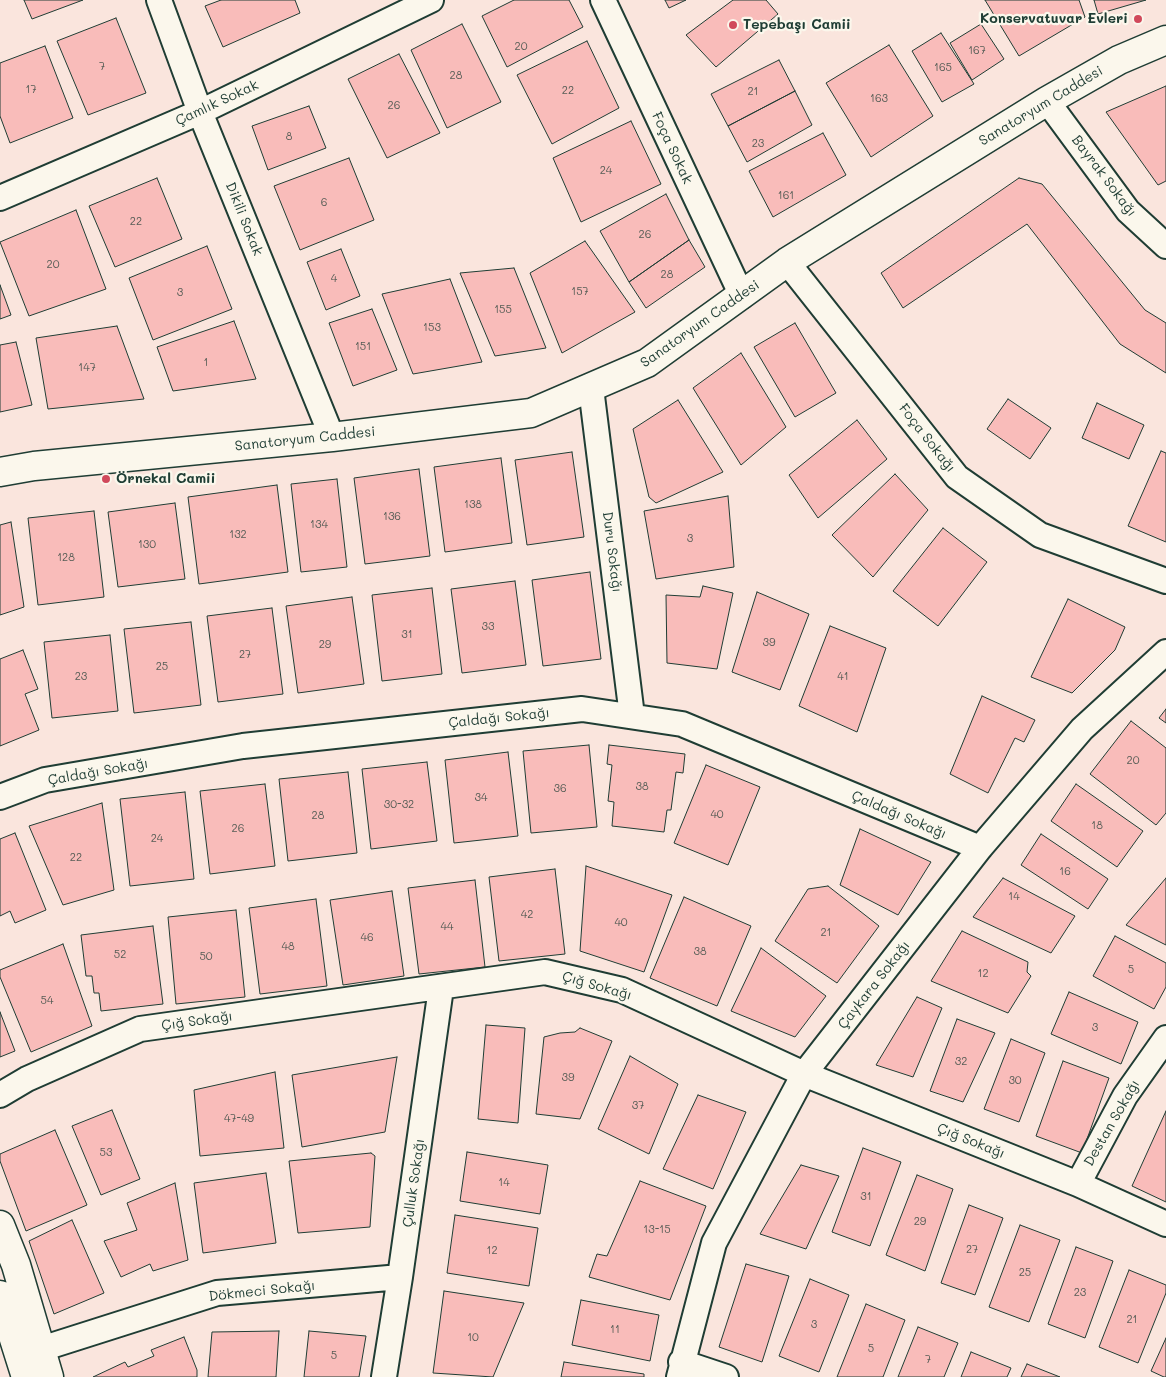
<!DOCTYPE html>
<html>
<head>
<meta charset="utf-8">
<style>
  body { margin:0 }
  canvas { display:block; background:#fae5dd }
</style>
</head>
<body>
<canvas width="1166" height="1377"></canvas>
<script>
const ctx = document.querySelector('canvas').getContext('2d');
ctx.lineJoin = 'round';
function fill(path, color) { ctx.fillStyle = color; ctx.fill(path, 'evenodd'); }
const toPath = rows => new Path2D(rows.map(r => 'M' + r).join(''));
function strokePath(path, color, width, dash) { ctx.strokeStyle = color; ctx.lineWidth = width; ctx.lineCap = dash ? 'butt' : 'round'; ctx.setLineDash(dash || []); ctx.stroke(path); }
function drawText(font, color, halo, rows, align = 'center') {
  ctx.font = font + ' Mali,sans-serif'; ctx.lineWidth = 4.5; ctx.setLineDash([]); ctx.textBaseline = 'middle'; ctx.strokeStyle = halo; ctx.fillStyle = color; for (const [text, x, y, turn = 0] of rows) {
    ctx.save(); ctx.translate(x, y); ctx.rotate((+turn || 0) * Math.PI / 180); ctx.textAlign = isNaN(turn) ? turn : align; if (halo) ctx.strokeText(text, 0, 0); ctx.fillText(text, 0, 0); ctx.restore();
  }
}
const building = toPath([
  [24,0,83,0,32,19,24,0],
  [221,0,295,0,300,13,223,47,205,6,221,0],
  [514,0,569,0,583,27,507,67,482,16,514,0],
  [665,0,686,0,669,8,665,0],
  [733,0,766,0,778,14,716,67,686,35,733,0],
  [985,0,1079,0,1085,17,1019,56,985,0],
  [1094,0,1146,0,1098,14,1094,0],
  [116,18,146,93,88,115,57,41,116,18],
  [462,24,501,102,447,128,411,50,462,24],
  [981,24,1004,59,972,80,950,43,981,24],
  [941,33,974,84,942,102,912,51,941,33],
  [587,41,619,108,552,144,517,75,587,41],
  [889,45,933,116,871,157,826,83,889,45],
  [45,46,73,118,10,143,0,116,0,63,45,46],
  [399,54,440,133,387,158,348,79,399,54],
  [779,60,795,91,728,126,711,94,779,60],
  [1166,86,1166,181,1158,185,1106,112,1166,86],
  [795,91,812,125,747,162,728,126,795,91],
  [309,106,326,148,268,170,252,126,309,106],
  [631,121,661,184,581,222,553,158,631,121],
  [823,133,846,175,773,217,749,171,823,133],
  [349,158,374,220,300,250,274,186,349,158],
  [157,178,182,239,115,267,89,206,157,178],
  [1019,178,1042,184,1145,310,1166,323,1166,373,1120,344,1027,224,903,308,881,273,1019,178],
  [666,194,689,240,629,282,600,231,666,194],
  [76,210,106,289,29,316,0,242,76,210],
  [689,240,705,267,646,308,629,282,689,240],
  [585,241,635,312,562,353,530,273,585,241],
  [207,246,232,309,153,340,129,278,207,246],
  [341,249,360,296,326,310,307,262,341,249],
  [514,268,546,348,495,356,460,273,514,268],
  [450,279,482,362,413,374,382,294,450,279],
  [0,285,11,315,0,319,0,285],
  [372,309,397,370,353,386,329,323,372,309],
  [234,321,256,379,173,391,157,347,234,321],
  [795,323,836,393,795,417,754,347,795,323],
  [117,326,144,399,48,409,36,338,117,326],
  [16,342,32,405,0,412,0,345,16,342],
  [741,353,786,427,741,465,693,388,741,353],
  [1008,399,1051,428,1030,459,987,429,1008,399],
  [678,400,723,472,656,503,649,497,633,429,678,400],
  [1097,403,1144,425,1129,459,1082,438,1097,403],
  [857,420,887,459,818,518,789,475,857,420],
  [1161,451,1166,453,1166,542,1128,526,1161,451],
  [572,452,584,537,527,545,515,460,572,452],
  [501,458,512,543,445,552,434,467,501,458],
  [419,469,430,556,365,564,354,478,419,469],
  [895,474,928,510,873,577,832,535,895,474],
  [337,479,347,567,301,572,291,484,337,479],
  [277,485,288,572,199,584,188,497,277,485],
  [728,496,734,567,656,579,644,511,728,496],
  [175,503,185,579,118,587,108,512,175,503],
  [94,511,104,597,38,605,28,518,94,511],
  [11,522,24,607,0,615,0,525,11,522],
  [943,528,987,562,938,626,893,591,943,528],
  [590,572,601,659,543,666,532,580,590,572],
  [515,581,526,665,462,673,451,589,515,581],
  [703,586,733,593,717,669,667,663,666,595,700,597,703,586],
  [432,588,442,674,382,681,372,595,432,588],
  [757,592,809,614,780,690,732,672,757,592],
  [352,597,364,684,298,693,286,606,352,597],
  [1068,599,1125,627,1115,650,1072,693,1031,677,1068,599],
  [272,608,283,694,218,702,207,616,272,608],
  [191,622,201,705,134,713,124,629,191,622],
  [830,626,886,648,857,732,799,706,830,626],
  [110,635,118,711,52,718,44,642,110,635],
  [23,650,38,689,25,694,39,730,0,746,0,659,23,650],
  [982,696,1035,720,1024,742,1015,738,988,793,950,774,982,696],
  [1166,709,1166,723,1159,718,1166,709],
  [1131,721,1166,748,1166,813,1156,825,1090,774,1131,721],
  [589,745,597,827,531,833,523,751,589,745],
  [609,745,685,754,683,773,676,772,671,810,667,810,664,832,612,826,614,802,608,801,612,765,607,764,609,745],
  [508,752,518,836,454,843,445,760,508,752],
  [427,762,437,841,371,849,362,769,427,762],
  [706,765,760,787,728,865,674,843,706,765],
  [348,772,357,853,288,861,279,779,348,772],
  [265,784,275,866,210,874,200,791,265,784],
  [1076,784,1143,831,1117,867,1051,821,1076,784],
  [185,792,194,879,130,886,120,799,185,792],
  [102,803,114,890,63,905,29,826,102,803],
  [860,829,931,862,898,915,840,885,860,829],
  [15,833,46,910,15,923,10,911,0,916,0,839,15,833],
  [1041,834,1108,879,1088,909,1021,865,1041,834],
  [586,866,672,895,644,972,580,951,586,866],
  [555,869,565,954,499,961,489,877,555,869],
  [1003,878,1075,916,1051,953,973,917,1003,878],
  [1166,878,1166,945,1126,925,1166,878],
  [475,880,485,967,419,974,408,888,475,880],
  [828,886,879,926,837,983,775,941,808,889,828,886],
  [392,891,404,976,343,985,330,900,392,891],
  [684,897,751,926,717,1006,650,978,684,897],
  [316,899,327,986,260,994,249,908,316,899],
  [236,910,245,997,176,1004,168,917,236,910],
  [153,926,163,1004,101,1011,99,993,94,993,92,976,86,976,81,935,153,926],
  [962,931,1028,962,1027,972,1031,976,1008,1013,931,981,962,931],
  [1115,936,1166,963,1166,987,1154,1009,1093,976,1115,936],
  [63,944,92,1026,31,1052,0,977,0,970,63,944],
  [761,948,826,996,795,1037,731,1011,761,948],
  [1069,992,1138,1022,1121,1064,1051,1034,1069,992],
  [917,997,942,1008,913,1077,876,1065,917,997],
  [0,1012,15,1051,0,1057,0,1012],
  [957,1019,995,1033,963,1102,930,1091,957,1019],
  [486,1025,525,1028,518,1123,478,1119,486,1025],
  [580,1028,612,1041,580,1119,536,1114,544,1037,560,1033,575,1032,580,1028],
  [1011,1039,1045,1053,1019,1122,984,1109,1011,1039],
  [630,1056,678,1084,649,1154,598,1129,630,1056],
  [397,1057,385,1132,302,1147,292,1075,397,1057],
  [1063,1061,1109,1078,1082,1153,1036,1136,1063,1061],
  [275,1072,284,1148,200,1156,194,1090,275,1072],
  [698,1095,746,1112,713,1189,663,1169,698,1095],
  [112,1110,140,1179,101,1195,72,1126,112,1110],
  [1166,1111,1166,1202,1132,1186,1166,1111],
  [55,1130,87,1205,26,1231,0,1161,0,1154,55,1130],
  [863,1148,901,1162,870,1246,832,1232,863,1148],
  [467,1152,548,1165,540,1214,460,1201,467,1152],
  [371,1153,375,1156,370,1227,298,1233,289,1161,371,1153],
  [801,1165,839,1176,806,1249,760,1234,801,1165],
  [266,1173,276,1243,203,1253,194,1183,266,1173],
  [917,1175,953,1189,925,1271,886,1255,917,1175],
  [640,1181,706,1206,670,1300,589,1277,597,1254,607,1256,640,1181],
  [175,1183,188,1260,153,1271,150,1264,121,1277,104,1241,137,1230,127,1203,175,1183],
  [969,1205,1003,1218,975,1295,941,1283,969,1205],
  [455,1215,538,1228,529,1286,447,1273,455,1215],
  [72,1220,104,1293,54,1314,29,1241,72,1220],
  [1020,1225,1060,1240,1029,1322,989,1307,1020,1225],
  [1076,1247,1113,1261,1085,1338,1048,1324,1076,1247],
  [746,1264,789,1276,762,1362,719,1347,746,1264],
  [1129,1270,1166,1285,1166,1293,1138,1363,1099,1347,1129,1270],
  [810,1279,849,1295,819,1372,779,1356,810,1279],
  [444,1291,524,1303,493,1377,433,1373,444,1291],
  [581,1300,659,1315,650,1361,572,1345,581,1300],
  [866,1304,905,1320,883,1377,837,1377,866,1304],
  [918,1327,958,1343,944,1377,898,1377,918,1327],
  [279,1331,276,1377,208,1377,212,1332,279,1331],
  [309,1331,366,1336,359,1377,304,1377,309,1331],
  [184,1337,197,1370,197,1377,93,1377,125,1362,128,1367,154,1356,151,1350,184,1337],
  [1166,1338,1166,1377,1164,1377,1151,1371,1166,1338],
  [971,1352,1011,1368,1007,1377,961,1377,971,1352],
  [564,1362,644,1374,644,1377,561,1377,564,1362],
  [1027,1364,1060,1377,1021,1377,1027,1364]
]);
fill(building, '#f9bcba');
strokePath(building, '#1f3d34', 1);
const street = toPath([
  [159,0,200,112,332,437],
  [603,0,742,296],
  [1047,101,1128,211,1166,246],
  [0,198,200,112,431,0],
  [787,262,957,477,1040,535,1166,581],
  [591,388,632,716],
  [0,797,45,780,243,746,582,709,682,724,980,848],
  [0,1095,27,1079,140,1029,545,972,622,990,804,1074,1078,1184,1166,1224],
  [1078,1184,1125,1096,1166,1038],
  [41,1349,217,1293,400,1277],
  [681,1362,726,1377],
  [384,1377,400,1277,441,988],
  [679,1377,714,1243,804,1074,980,848,1082,729,1166,652]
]);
const secondary = toPath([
  [0,472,34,466,332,437,531,413,647,363,787,262,1047,101,1119,60,1166,40],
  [0,1225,16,1265,49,1377],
  [0,1295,26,1377]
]);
strokePath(street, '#1f3d34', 28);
strokePath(secondary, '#1f3d34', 31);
strokePath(street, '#fbf7ec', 24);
strokePath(secondary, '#fbf7ec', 28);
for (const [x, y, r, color] of [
  [1138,19,5,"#d1495b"],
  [733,25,5,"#d1495b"],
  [106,479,5,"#d1495b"]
]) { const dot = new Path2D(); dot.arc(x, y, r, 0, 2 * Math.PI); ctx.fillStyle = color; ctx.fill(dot); strokePath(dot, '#fbf7ec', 2); }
drawText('11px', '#565d56', null, [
  ["20",521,47],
  ["167",977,51],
  ["7",102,67],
  ["165",943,68],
  ["28",456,76],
  ["17",31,90],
  ["22",568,91],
  ["21",753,92],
  ["163",879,99],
  ["26",394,106],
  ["8",289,137],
  ["23",758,144],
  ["24",606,171],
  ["161",786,196],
  ["6",324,203],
  ["22",136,222],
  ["26",645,235],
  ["20",53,265],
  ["28",667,275],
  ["4",334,279],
  ["157",580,292],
  ["3",180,293],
  ["155",503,310],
  ["153",432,328],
  ["151",363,347],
  ["1",206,363],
  ["147",87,368],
  ["138",473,505],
  ["136",392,517],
  ["134",319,525],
  ["132",238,535],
  ["3",690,539],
  ["130",147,545],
  ["128",66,558],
  ["33",488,627],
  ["31",407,635],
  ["39",769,643],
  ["29",325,645],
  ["27",245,655],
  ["25",162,667],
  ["23",81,677],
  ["41",843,677],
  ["20",1133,761],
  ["38",642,787],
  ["36",560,789],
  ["34",481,798],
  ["30-32",399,805],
  ["40",717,815],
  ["28",318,816],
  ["18",1097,826],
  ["26",238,829],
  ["24",157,839],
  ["22",76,858],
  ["16",1065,872],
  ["14",1014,897],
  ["42",527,915],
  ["40",621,923],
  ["44",447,927],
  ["21",826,933],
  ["46",367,938],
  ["48",288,947],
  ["38",700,952],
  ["52",120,955],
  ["50",206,957],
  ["5",1131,970],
  ["12",983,974],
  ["54",47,1001],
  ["3",1095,1028],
  ["32",961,1062],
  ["39",568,1078],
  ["30",1015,1081],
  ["37",638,1106],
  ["47-49",239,1119],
  ["53",106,1153],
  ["14",504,1183],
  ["31",866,1197],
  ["29",920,1222],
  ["13-15",657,1230],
  ["27",972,1250],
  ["12",492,1251],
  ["25",1025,1273],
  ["23",1080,1293],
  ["21",1132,1320],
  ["3",814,1325],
  ["11",615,1330],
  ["10",473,1338],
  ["5",871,1349],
  ["5",334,1356],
  ["7",928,1360]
]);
drawText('bold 14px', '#1f3d34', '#fbf7ec', [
  ["Konservatuvar Evleri",1128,19,"right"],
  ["Tepebaşı Camii",743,25],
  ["Örnekal Camii",116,479]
], 'left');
drawText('14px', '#1f3d34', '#fbf7ec', [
  ["Çamlık Sokak",217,103,-25],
  ["Sanatoryum Caddesi",1041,106,-31],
  ["Foça Sokak",672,148,65],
  ["Bayrak Sokağı",1104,176,53],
  ["Dikili Sokak",244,219,68],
  ["Sanatoryum Caddesi",700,324,-35],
  ["Foça Sokağı",927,438,52],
  ["Sanatoryum Caddesi",305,439,-6],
  ["Duru Sokağı",612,552,83],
  ["Çaldağı Sokağı",499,718,-6],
  ["Çaldağı Sokağı",98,772,-10],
  ["Çaldağı Sokağı",899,815,23],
  ["Çaykara Sokağı",874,985,-52],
  ["Çığ Sokağı",597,986,16],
  ["Çığ Sokağı",197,1021,-8],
  ["Destan Sokağı",1112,1123,-60],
  ["Çığ Sokağı",971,1141,22],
  ["Çulluk Sokağı",414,1183,-82],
  ["Dökmeci Sokağı",262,1291,-6]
]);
</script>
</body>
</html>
